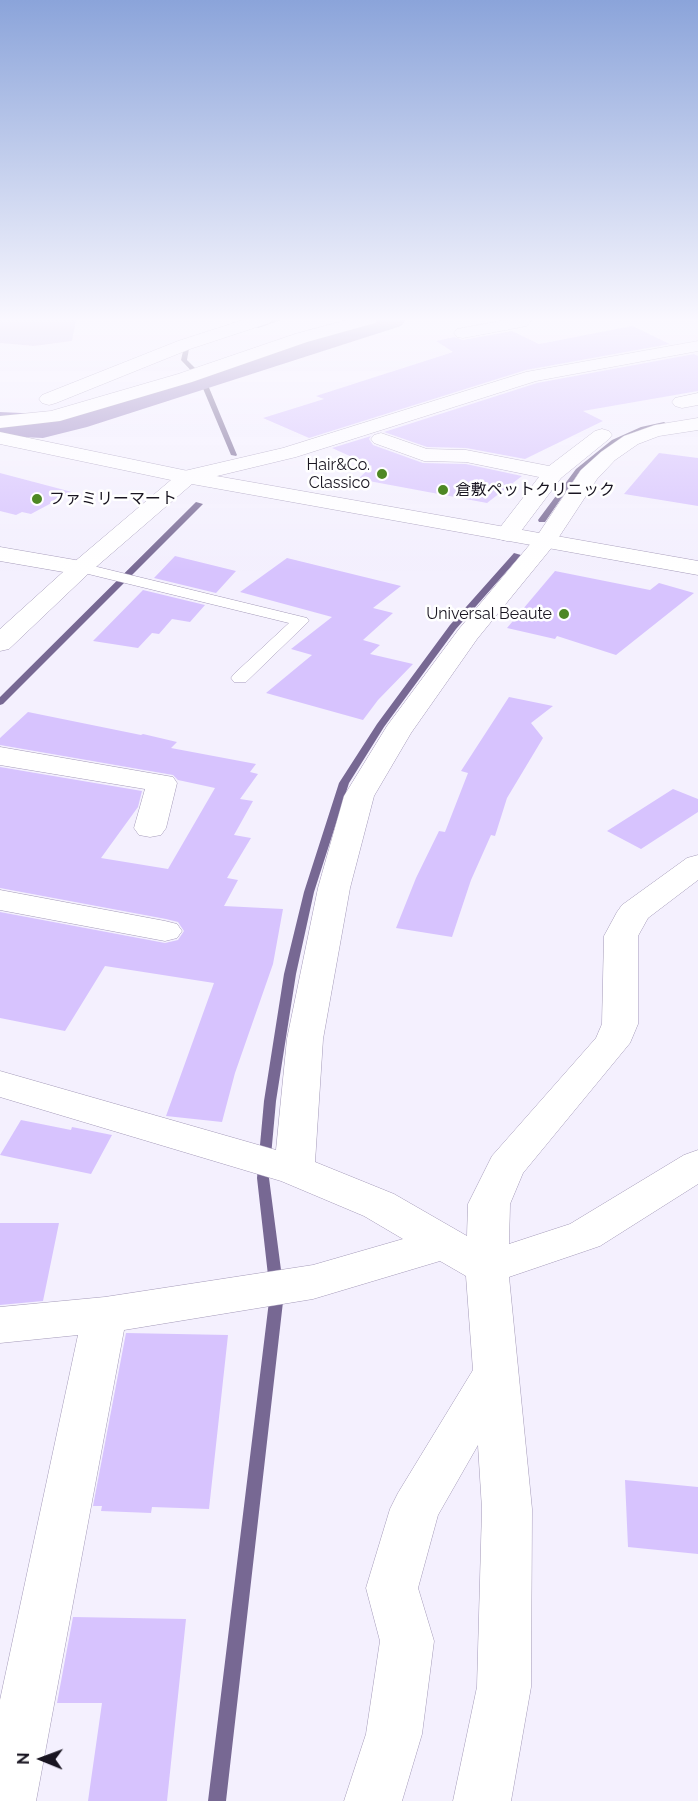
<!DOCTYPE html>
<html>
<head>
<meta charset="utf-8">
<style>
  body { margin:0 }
  #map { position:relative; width:698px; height:1801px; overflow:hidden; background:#f4f0fe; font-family:Raleway,sans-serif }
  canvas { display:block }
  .north { position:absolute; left:12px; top:1729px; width:60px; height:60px; -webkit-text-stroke:4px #fff; paint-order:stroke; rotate:271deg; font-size:16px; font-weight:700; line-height:24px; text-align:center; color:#191521 }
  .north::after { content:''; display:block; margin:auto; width:21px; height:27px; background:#191521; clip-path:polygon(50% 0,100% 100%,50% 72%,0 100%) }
</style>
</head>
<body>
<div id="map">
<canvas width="698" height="1801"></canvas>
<div class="north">N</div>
</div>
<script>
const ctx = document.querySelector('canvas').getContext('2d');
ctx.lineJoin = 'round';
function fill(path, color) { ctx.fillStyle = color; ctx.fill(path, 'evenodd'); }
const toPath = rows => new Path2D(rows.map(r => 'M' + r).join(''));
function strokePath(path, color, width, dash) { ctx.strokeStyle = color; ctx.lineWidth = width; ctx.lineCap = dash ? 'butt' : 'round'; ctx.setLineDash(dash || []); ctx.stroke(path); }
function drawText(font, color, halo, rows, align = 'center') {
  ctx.font = font + ' Raleway,"Noto Sans JP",sans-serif'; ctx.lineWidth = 5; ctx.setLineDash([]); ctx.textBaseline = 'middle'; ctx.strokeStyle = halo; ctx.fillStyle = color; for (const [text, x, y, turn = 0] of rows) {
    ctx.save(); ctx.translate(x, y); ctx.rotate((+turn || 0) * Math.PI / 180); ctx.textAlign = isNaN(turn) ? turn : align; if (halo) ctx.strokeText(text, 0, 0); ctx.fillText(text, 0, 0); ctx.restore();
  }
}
fill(toPath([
  [0,319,76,319,72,341,34,346,0,343]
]), '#d2c4ee');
fill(toPath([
  [276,319,284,319,258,328,253,327,276,319],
  [195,343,198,345,189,349,187,360,205,378,237,455,236,456,231,455,199,379,181,360,184,347,195,343],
  [664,422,667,424,666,425,645,430,616,442,580,471,545,522,539,522,538,520,576,469,612,440,641,427,664,422],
  [196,502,203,504,3,704,0,705,0,697,196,502],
  [514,553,521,555,456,629,384,727,349,783,314,892,296,974,276,1101,269,1178,284,1293,226,1801,208,1801,270,1293,257,1178,264,1101,284,974,304,892,339,783,377,724,450,625,514,553]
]), '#776893');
fill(toPath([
  [355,319,406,319,401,326,87,427,43,438,0,436,0,412,43,414,62,410,355,319]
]), '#9f8cc4');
fill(toPath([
  [632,326,670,344,526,370,309,438,263,418,324,399,316,396,453,352,436,341,454,337,463,340,512,331,539,344],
  [694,354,698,356,698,391,583,411,603,421,525,459,466,448,427,447,384,432,537,383],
  [371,436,369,439,373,445,423,463,466,464,522,476,487,503,358,479,372,466,332,448],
  [659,453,698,458,698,506,624,494],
  [0,473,72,492,31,514,22,512,16,515,0,511],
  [175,556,236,571,216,593,154,578],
  [287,558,401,586,373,608,393,613,363,640,380,645,370,654,413,664,378,700,363,720,266,693,312,655,291,649,332,617,240,592],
  [555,571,650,590,659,583,694,593,616,655,557,636,555,639,507,628],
  [143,590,205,605,190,622,172,619,159,634,152,633,138,648,93,641],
  [509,697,553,706,531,723,543,738,507,798,495,836,491,835,471,880,452,937,396,928,416,878,439,831,445,832,468,773,461,771],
  [28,712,141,735,143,734,177,742,171,748,256,764,250,772,258,774,240,799,253,801,234,835,251,838,227,878,238,880,224,906,283,909,273,964,235,1073,222,1122,166,1116,214,983,105,966,65,1031,0,1018,0,912,165,943,178,940,184,931,178,922,166,919,0,888,0,767,142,791,138,807,101,858,168,869,215,788,178,780,173,775,0,745,0,738],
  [673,789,698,799,698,812,641,849,607,831],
  [21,1120,71,1130,72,1127,112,1135,91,1174,0,1155],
  [0,1223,59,1223,43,1301,0,1305],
  [126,1333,228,1335,209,1509,152,1507,151,1513,101,1511,102,1506,93,1506],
  [625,1480,698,1487,698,1554,628,1547],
  [73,1617,186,1619,167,1801,88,1801,102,1703,57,1703]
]), '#d7c3fe');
const service = toPath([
  [81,563,307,618,309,621,246,682,234,682,231,678,234,674,289,623,76,571,73,568,81,563]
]);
const minor = toPath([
  [246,319,272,319,269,323,190,349,56,403,49,405,42,403,39,399,42,395,178,341,246,319],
  [350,319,378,319,375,323,307,342,192,382,60,421,0,428,0,416,51,411,178,374,295,334,350,319],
  [510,319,532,319,527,326,463,338,457,337,454,333,457,329,510,319],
  [698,341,698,351,536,381,296,457,188,483,180,482,177,477,180,472,283,448,526,372,698,341],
  [698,393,698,405,682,408,675,406,672,402,675,398,698,393],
  [698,418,698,430,659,436,638,444,615,460,597,479,553,546,477,639,411,733,374,796,350,888,323,1039,315,1162,394,1194,467,1236,468,1204,492,1156,596,1038,602,1024,604,936,617,912,622,905,687,858,698,855,698,880,648,918,638,936,638,1024,630,1043,523,1173,510,1204,509,1244,570,1224,684,1155,698,1150,698,1184,600,1246,509,1277,532,1509,531,1687,511,1801,453,1801,477,1687,482,1509,478,1445,438,1515,418,1588,434,1641,422,1734,402,1801,344,1801,366,1734,380,1641,366,1588,390,1509,398,1493,473,1370,466,1276,440,1261,313,1299,124,1330,36,1801,0,1801,0,1700,78,1335,0,1343,0,1307,105,1297,313,1265,403,1239,364,1216,281,1181,0,1097,0,1071,276,1150,287,1039,318,888,344,796,387,726,459,629,537,536,581,470,601,452,624,436,655,425,698,418],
  [602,429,609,431,612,435,609,439,561,478,515,539,507,541,499,539,495,534,539,477,466,462,424,461,374,443,371,439,374,435,381,433,427,449,466,450,549,466,595,431,602,429],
  [0,547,81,561,89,563,93,568,89,573,81,575,0,561,0,547],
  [0,747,173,777,177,783,166,828,161,835,150,837,139,835,134,828,145,789,0,765,0,747],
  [0,890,165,921,177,924,182,931,177,938,165,941,0,910,0,890]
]);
const tertiary = toPath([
  [0,432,188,471,698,561,698,575,192,484,89,573,9,649,0,651,0,629,73,563,171,480,0,444,0,432]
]);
strokePath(service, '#a49ab9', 1);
strokePath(minor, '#a49ab9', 1);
strokePath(tertiary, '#a49ab9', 1);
fill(service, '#fff');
fill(minor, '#fff');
fill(tertiary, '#fff');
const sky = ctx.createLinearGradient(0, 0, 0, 571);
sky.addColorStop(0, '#8ba4da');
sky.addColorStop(0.56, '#faf8ff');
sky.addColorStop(1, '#faf8ff00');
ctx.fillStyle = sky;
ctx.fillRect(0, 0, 698, 571);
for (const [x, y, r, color] of [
  [382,474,6,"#4e8824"],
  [443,490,6,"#4e8824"],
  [37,499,6,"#4e8824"],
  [564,614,6,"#4e8824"]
]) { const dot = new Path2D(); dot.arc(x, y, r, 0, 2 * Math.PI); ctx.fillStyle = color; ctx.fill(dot); strokePath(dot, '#fff', 2); }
drawText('16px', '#191521', '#fff', [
  ["Hair&Co.",370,465],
  ["Classico",370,483],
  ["倉敷ペットクリニック",455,490,"left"],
  ["ファミリーマート",49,499,"left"],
  ["Universal Beaute",552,614]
], 'right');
</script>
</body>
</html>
